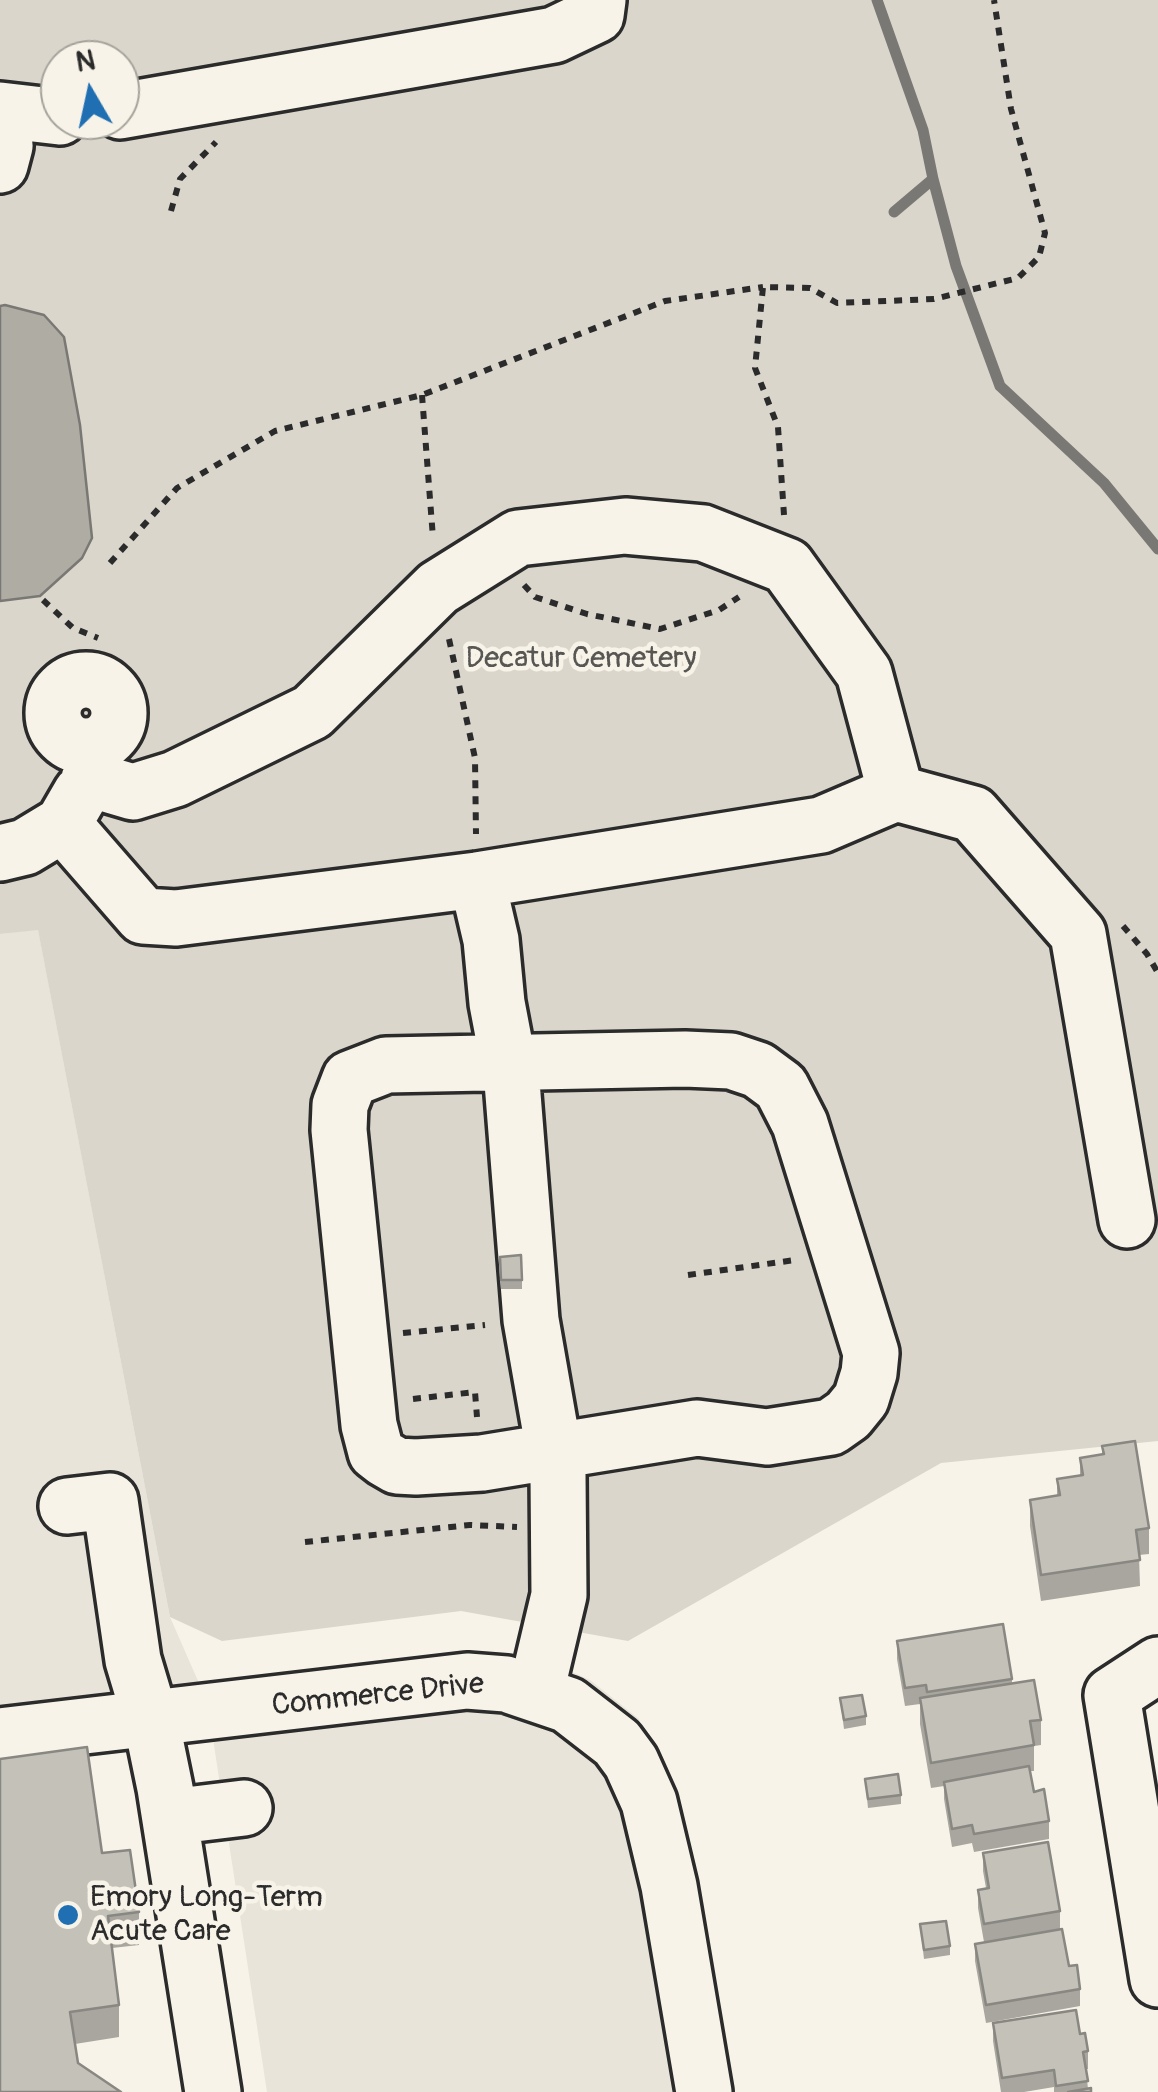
<!DOCTYPE html>
<html>
<head>
<meta charset="utf-8">
<style>
  body { margin:0 }
  #map { position:relative; width:1158px; height:2092px; overflow:hidden; background:#f7f3e8; font-family:Pangolin,sans-serif }
  canvas { display:block }
  .north { position:absolute; left:40px; top:40px; width:100px; height:100px; box-sizing:border-box; background:#f7f3e8; border:2px solid #a5a39c; border-radius:50%; rotate:351deg; font-size:28px; font-weight:700; line-height:40px; text-align:center; color:#2b2b2b }
  .north::after { content:''; display:block; margin:auto; width:35px; height:45px; background:#1f6fb2; clip-path:polygon(50% 0,100% 100%,50% 72%,0 100%) }
</style>
</head>
<body>
<div id="map">
<canvas width="1158" height="2092"></canvas>
<div class="north">N</div>
</div>
<script>
const ctx = document.querySelector('canvas').getContext('2d');
ctx.lineJoin = 'round';
function fill(path, color) { ctx.fillStyle = color; ctx.fill(path, 'evenodd'); }
const toPath = rows => new Path2D(rows.map(r => 'M' + r).join(''));
function strokePath(path, color, width, dash) { ctx.strokeStyle = color; ctx.lineWidth = width; ctx.lineCap = dash ? 'butt' : 'round'; ctx.setLineDash(dash || []); ctx.stroke(path); }
function drawText(font, color, halo, rows, align = 'center') {
  ctx.font = font + ' Pangolin,sans-serif'; ctx.lineWidth = 9; ctx.setLineDash([]); ctx.textBaseline = 'middle'; ctx.strokeStyle = halo; ctx.fillStyle = color; for (const [text, x, y, turn = 0] of rows) {
    ctx.save(); ctx.translate(x, y); ctx.rotate((+turn || 0) * Math.PI / 180); ctx.textAlign = isNaN(turn) ? turn : align; if (halo) ctx.strokeText(text, 0, 0); ctx.fillText(text, 0, 0); ctx.restore();
  }
}
fill(toPath([
  [38,929,170,1617,209,1706,561,1667,590,1680,639,1719,704,2092,267,2092,208,1706,0,1731,0,934]
]), '#e8e4da');
fill(toPath([
  [0,0,1158,0,1158,1441,941,1463,628,1641,461,1611,222,1641,170,1617,38,930,0,934],
  [60,60,120,60,120,120,60,120]
]), '#dad6cc');
const water = toPath([
  [5,305,44,315,64,337,80,425,92,538,82,558,40,596,0,601,0,306,5,305]
]);
fill(water, '#afaca4');
strokePath(water, '#7a7874', 2.5);
strokePath(toPath([
  [877,0,923,130,933,179,894,212],
  [933,179,956,266,1000,386,1104,483,1158,549]
]), '#7a7874', 11);
const minor = toPath([
  [0,110,60,117],
  [120,111,554,35,596,15,598,0],
  [0,139,5,146,0,165],
  '53 713a33 33 0 1 1 66 0a33 33 0 1 1-66 0Z',
  [89,779,133,792,175,779,312,712,438,588,518,538,625,526,703,533,787,566,864,673,896,793,973,814,1078,934,1127,1220],
  [63,824,143,916,176,918,477,880,821,825,896,793],
  [0,853,25,847,63,824,81,793],
  [477,880,491,940,497,1003,512,1082,531,1320,558,1474,559,1595,536,1692],
  [685,1059,731,1061,758,1070,781,1087,800,1124,871,1353,869,1373,861,1399,848,1415,831,1427,767,1437,697,1428,482,1463,416,1467,397,1466,385,1459,376,1452,369,1425,339,1130,340,1105,350,1079,386,1065,685,1059],
  [67,1506,110,1501,133,1660,151,1720,165,1788,213,2092],
  [1158,1665,1112,1695,1158,1979],
  [170,1817,244,1808]
]);
const major = toPath([
  [0,1736,467,1681,506,1684,568,1705,617,1743,631,1762,649,1802,669,1886,704,2092]
]);
strokePath(minor, '#2b2b2b', 62);
strokePath(major, '#2b2b2b', 62);
strokePath(toPath([
  [171,211,180,179,216,142],
  [422,395,433,538],
  [784,515,778,427,755,368,763,287,810,288,837,303,934,299,1018,278,1039,257,1045,233,1011,109,994,0],
  [110,563,177,488,275,431,422,395,665,301,763,287],
  [524,585,535,597,587,614,660,629,719,610,739,597],
  [43,600,73,628,98,638],
  [449,639,475,758,476,834],
  [1123,926,1147,954,1158,973],
  [688,1275,795,1260],
  [403,1333,485,1325],
  [413,1399,475,1392,477,1417],
  [305,1542,470,1525,517,1527]
]), '#2b2b2b', 6, [8, 8]);
strokePath(minor, '#f7f3e8', 55);
strokePath(major, '#f7f3e8', 55);
fill(toPath([
  [500,1257,522,1280,522,1289,501,1289],
  [1102,1446,1149,1528,1149,1554,1139,1555,1140,1586,1041,1601,1030,1526,1030,1500,1057,1496,1057,1479,1080,1476,1080,1458,1102,1454],
  [897,1641,1012,1679,1012,1683,1041,1720,1041,1745,1034,1746,1034,1771,1030,1771,1034,1792,1049,1821,1049,1839,974,1852,972,1843,952,1847,944,1799,944,1786,931,1788,920,1724,920,1704,905,1706,897,1659],
  [840,1698,866,1716,866,1725,844,1729],
  [865,1779,901,1795,901,1804,868,1808],
  [102,1853,139,1912,139,1945,112,1948,119,2005,119,2037,75,2044,78,2063,0,2092],
  [983,1853,1060,1911,1060,1929,1069,1966,1080,1989,1080,2006,986,2023,975,1961,975,1944,984,1942,978,1908,978,1890,986,1888,983,1871],
  [920,1924,950,1946,950,1955,924,1959],
  [993,2023,1080,2034,1088,2051,1088,2069,1086,2069,1088,2089,1091,2092,1054,2092,1054,2087,1024,2092,1001,2092,993,2041]
]), '#a9a69f');
const building = toPath([
  [521,1255,522,1280,501,1280,500,1257,521,1255],
  [1135,1441,1149,1528,1136,1530,1140,1560,1041,1575,1030,1500,1060,1495,1057,1479,1083,1475,1080,1458,1104,1454,1102,1446,1135,1441],
  [1003,1624,1012,1679,927,1692,926,1685,905,1688,897,1641,1003,1624],
  [1034,1680,1041,1720,1030,1721,1034,1745,931,1763,920,1698,1034,1680],
  [862,1695,866,1716,844,1720,840,1698,862,1695],
  [87,1747,102,1853,130,1850,139,1912,108,1916,119,2005,70,2012,78,2063,121,2092,0,2092,0,1759,87,1747],
  [1029,1766,1034,1792,1044,1789,1049,1821,974,1834,972,1825,952,1829,944,1782,1029,1766],
  [898,1774,901,1795,868,1799,865,1779,898,1774],
  [1048,1842,1060,1911,984,1924,978,1890,989,1888,983,1853,1048,1842],
  [946,1921,950,1946,924,1950,920,1924,946,1921],
  [1062,1929,1069,1966,1077,1965,1080,1989,986,2005,975,1944,1062,1929],
  [1076,2010,1080,2034,1085,2033,1088,2051,1083,2052,1088,2081,1056,2086,1054,2070,1002,2078,993,2023,1076,2010],
  [1091,2088,1091,2092,1068,2092,1091,2088]
]);
fill(building, '#c4c1b9');
strokePath(building, '#898782', 2.5);
for (const [x, y, r, color] of [
  [68,1915,12,"#1f6fb2"]
]) { const dot = new Path2D(); dot.arc(x, y, r, 0, 2 * Math.PI); ctx.fillStyle = color; ctx.fill(dot); strokePath(dot, '#f7f3e8', 4); }
drawText('30px', '#575653', '#f7f3e8', [
  ["Decatur Cemetery",581,659]
]);
drawText('30px', '#2b2b2b', '#f7f3e8', [
  ["Commerce Drive",378,1696,-6]
]);
drawText('30px', '#2b2b2b', '#f7f3e8', [
  ["Emory Long-Term",90,1898],
  ["Acute Care",90,1932]
], 'left');
</script>
</body>
</html>
